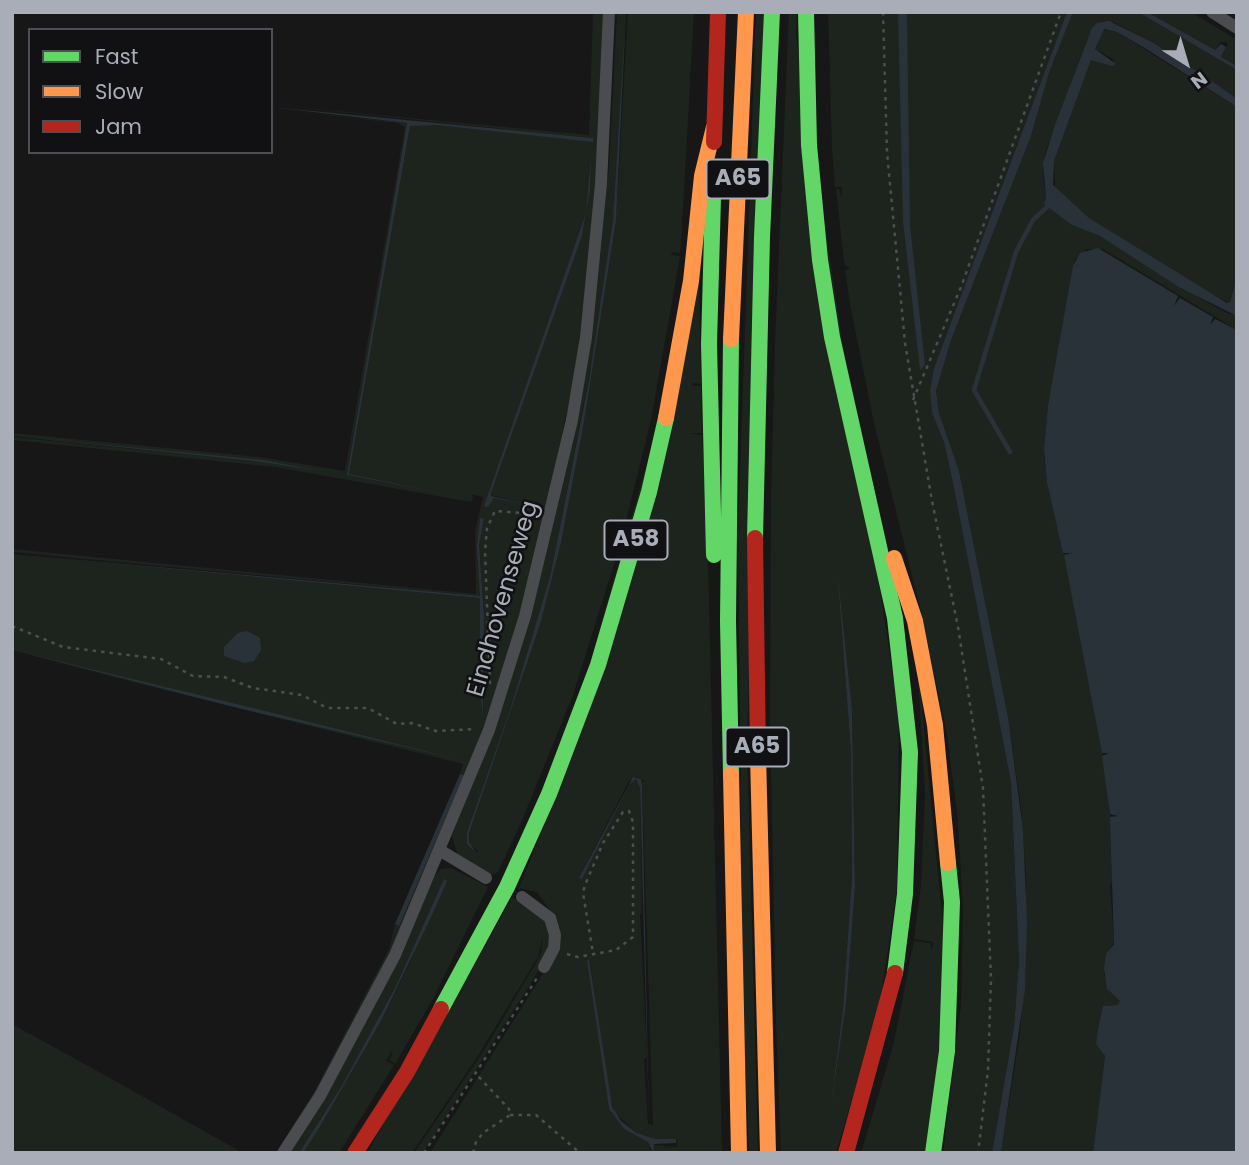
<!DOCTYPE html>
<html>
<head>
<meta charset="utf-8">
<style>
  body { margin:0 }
  #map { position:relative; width:1249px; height:1165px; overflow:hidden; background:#171717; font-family:Poppins,sans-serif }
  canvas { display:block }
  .frame { position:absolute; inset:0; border:14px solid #a8adb8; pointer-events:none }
  .legend { position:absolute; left:28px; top:28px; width:245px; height:126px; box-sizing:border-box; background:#111113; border:2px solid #4d4f55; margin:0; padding:9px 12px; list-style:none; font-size:21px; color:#a8adb8 }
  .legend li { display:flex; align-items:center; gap:14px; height:35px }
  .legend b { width:35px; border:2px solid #4d4f55 }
  .north { position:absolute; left:1151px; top:28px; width:70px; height:70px; -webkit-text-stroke:5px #111113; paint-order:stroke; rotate:143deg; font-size:19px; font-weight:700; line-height:28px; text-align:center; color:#a8adb8 }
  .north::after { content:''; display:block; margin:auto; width:24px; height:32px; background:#a8adb8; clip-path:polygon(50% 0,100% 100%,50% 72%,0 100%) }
</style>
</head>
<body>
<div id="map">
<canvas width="1249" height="1165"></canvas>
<div class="frame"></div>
<ul class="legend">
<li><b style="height:9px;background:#63d668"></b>Fast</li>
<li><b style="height:9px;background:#ff974d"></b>Slow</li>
<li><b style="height:9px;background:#b3261e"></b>Jam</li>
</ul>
<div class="north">N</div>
</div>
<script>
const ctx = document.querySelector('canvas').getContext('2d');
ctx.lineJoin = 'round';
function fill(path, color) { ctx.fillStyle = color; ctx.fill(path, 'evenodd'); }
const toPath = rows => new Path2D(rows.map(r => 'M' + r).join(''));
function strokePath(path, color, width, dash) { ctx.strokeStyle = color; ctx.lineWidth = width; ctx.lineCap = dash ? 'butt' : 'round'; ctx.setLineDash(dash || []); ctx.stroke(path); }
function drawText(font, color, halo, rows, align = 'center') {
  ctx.font = font + ' Poppins,sans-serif'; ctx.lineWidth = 5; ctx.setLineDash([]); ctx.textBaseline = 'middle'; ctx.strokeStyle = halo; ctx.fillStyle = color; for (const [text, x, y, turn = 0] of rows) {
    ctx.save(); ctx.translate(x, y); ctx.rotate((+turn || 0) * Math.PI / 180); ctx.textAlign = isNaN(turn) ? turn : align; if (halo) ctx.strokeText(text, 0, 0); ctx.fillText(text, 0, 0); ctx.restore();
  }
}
fill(toPath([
  [593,12,610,12,600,203,574,377,531,581,465,784,370,996,281,1153,276,1153,314,1092,389,949,395,924,399,925,463,775,460,774,463,764,12,652,464,761,12,650,12,554,480,598,480,644,484,715,484,616,479,545,484,519,479,523,480,596,12,552,12,549,476,594,475,531,483,497,471,494,473,498,471,502,275,467,12,440,12,437,255,461,326,472,283,464,12,436,12,433,259,457,345,471,405,127,397,123,271,109,407,123,347,475,472,499,349,474,410,126,419,123,568,139,593,138,271,105,589,135],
  [586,214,582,236,491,493,491,495,539,507,494,498,488,506,484,506],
  [617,12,626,12,619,149,613,220,600,320,550,577,510,710,467,832,467,844,475,853,478,851,470,845,469,833,540,625,561,543,583,428,616,221,628,12,694,12,681,244,680,253,672,252,671,255,680,256,651,420,620,545,573,695,523,818,498,872,492,875,459,859,452,836,513,669,593,309,609,168],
  [756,12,765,12,747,747,758,1153,749,1153,743,1016,738,530],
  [789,12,797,12,796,35,899,716,897,889,879,1009,836,1153,781,1153,776,1023,770,714,771,499,775,342],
  [837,568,852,709,855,888,846,1005,830,1111,843,1011,852,875,851,753],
  [828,12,1067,12,934,368,930,390,932,413,944,441,953,483,1011,782,1019,960,1014,1027,992,1153,943,1153,961,1005,963,912,958,820,947,734,919,603,874,423,851,309,845,271,850,267,845,266,844,261,836,189,839,189,842,198,842,187,835,187,832,149],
  [1073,12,1138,12,1237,70,1237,99,1152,42,1113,22,1087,40,1045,153,1043,178,1046,198,1072,225,1100,236,1212,305,1229,314,1237,314,1237,330,1103,249,1087,249,1075,259,1048,405,1044,457,1050,496,1073,592,1105,768,1113,841,1114,879,1110,885,1114,942,1106,956,1104,974,1110,992,1120,1001,1117,1005,1104,1006,1098,1029,1096,1044,1105,1056,1093,1153,1001,1153,1020,1034,1026,966,1026,875,1021,807,1008,717,959,471,939,413,936,391,951,340,1031,136,1049,73],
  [1147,12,1191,12,1237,40,1237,66,1221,57,1228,44,1226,42,1220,42,1215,50],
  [1102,30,1117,32,1237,107,1237,277,1229,303,1191,283,1089,218,1055,188,1054,161,1091,60,1115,65,1113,59,1095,49],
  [699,281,701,384,693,383,692,386,701,386,702,433,689,433,702,435,707,519,722,1153,653,1153,653,1145,677,1147,677,1140,655,1139,637,1133,616,1114,609,1095,590,962,587,961,609,1109,624,1129,648,1142,651,1153,430,1153,551,961,555,918,537,892,519,888,543,828],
  [637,777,645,781,642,782,653,1125,648,1124,644,1059,647,1057,640,915,642,913,640,788,636,779,629,785,582,879,579,878,629,781],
  [917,657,947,967,928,1153,861,1153,894,1042,914,941,930,943,932,951,933,942,914,939,921,885,925,792],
  [451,868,488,887,434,997,395,1064,389,1060,393,1053,391,1052,386,1061,394,1065,339,1153,303,1153,382,1019,409,965,444,880,396,986,341,1087,299,1153,289,1153,435,875,441,869],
  [512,898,530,905,550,927,548,954,531,983,423,1153,414,1153,483,1052,537,961,541,953,543,935,538,957,476,1059,412,1153,367,1153],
  [12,1024,117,1082,243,1153,12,1153]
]), '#1d241e');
fill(toPath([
  [626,12,616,221,583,428,561,543,540,625,469,833,469,842,477,854,467,844,467,832,510,710,550,577,589,380,613,220],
  [898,12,907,12,910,225,925,365,920,370,903,221],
  [1067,12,1073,12,1049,73,1031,136,951,340,936,391,939,413,959,471,1008,717,1023,830,1027,921,1025,989,1001,1153,992,1153,1014,1027,1019,960,1011,782,953,483,944,442,932,413,930,390,934,368],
  [1138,12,1147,12,1215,50,1221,44,1226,47,1221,57,1237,66,1237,70],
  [1109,21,1152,42,1216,84,1237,99,1237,107,1148,50,1117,32,1104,29,1095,49,1116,64,1112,66,1091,60,1054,161,1053,185,1089,218,1227,303,1230,302,1237,277,1235,315,1179,287,1100,236,1072,225,1044,204,1046,198,1043,163,1056,122,1092,28,1097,23],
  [271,107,593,138,593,142,436,125,410,126,349,474,472,499,347,475,407,123],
  [591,157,590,190,582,236,491,493,491,496,539,507,494,498,488,507,484,506,586,213],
  [1098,248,1178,296,1174,306,1180,298,1213,317,1210,325,1215,319,1237,330,1237,1153,1093,1153,1105,1056,1096,1044,1098,1029,1103,1006,1117,1005,1120,1001,1107,989,1104,968,1106,954,1114,944,1110,817,1118,816,1110,814,1102,756,1109,753,1102,753,1064,555,1072,553,1063,553,1047,482,1044,450,1048,405,1073,266,1080,253],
  [12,436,263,460,326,472,255,461],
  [480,518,484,519,479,545,484,616,483,717,480,686,480,598,12,554,480,596,477,546],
  [837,567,852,709,855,888,846,1005,830,1112,843,1009,852,875,851,753],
  [247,631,260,638,261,650,254,661,244,663,224,656,224,647,238,633],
  [12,650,257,709,465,761,238,708],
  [460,774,464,775,399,926,395,924],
  [633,777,641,779,642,786,649,1124,640,788,636,779,629,785,582,879,579,878],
  [444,879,447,881,432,915,382,1019,319,1128,303,1153,299,1153,341,1087,396,986],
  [589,959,612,1106,621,1121,637,1133,655,1139,676,1139,676,1143,654,1144,653,1153,648,1142,624,1129,609,1109,587,961]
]), '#2a3239');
strokePath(toPath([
  [1010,452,974,390,1016,252,1033,220,1047,207]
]), '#2a3239', 4.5);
strokePath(toPath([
  [883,12,887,152,905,343,932,501,958,627,983,788,991,979,988,1070,978,1153],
  [913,400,961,287,1061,12],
  [12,626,63,647,161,659,193,676,224,677,253,688,302,695,327,708,368,708,397,724,412,723,436,731,475,729],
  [490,684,485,552,487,528,495,511,536,514],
  [567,954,578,957,616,950,633,937,633,822,629,811,623,812,603,843,585,885,583,893,593,953],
  [510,1115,536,1115,580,1153],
  [424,1153,537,978],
  [473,1153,476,1142,483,1133,510,1115,509,1109,477,1075]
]), '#4d4e52', 2.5, [3.5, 5]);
strokePath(toPath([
  [1212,12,1237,28],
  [441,851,486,878],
  [522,897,550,918,555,935,554,948,544,967],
  [283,1153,320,1096,395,955,489,730,525,616,572,420,586,337,601,184,609,12]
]), '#4b4c50', 12);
strokePath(toPath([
  [806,12,809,145,820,260,832,337,895,618,910,752,905,894,895,973],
  [713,197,709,344,714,555],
  [755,538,762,237,772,12],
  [731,774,728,621,731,339],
  [441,1009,507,887,549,794,598,665,649,492,666,418],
  [933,1153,947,1051,952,902,948,863]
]), '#63d668', 16);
strokePath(toPath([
  [731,339,746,12],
  [666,418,691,281,702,176,714,127],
  [894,558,915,621,935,725,948,863],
  [758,755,768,1153],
  [731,774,739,1153]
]), '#ff974d', 16);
strokePath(toPath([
  [714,142,718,12],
  [755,538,758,755],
  [355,1153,407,1072,441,1009],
  [846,1153,895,973]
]), '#b3261e', 16);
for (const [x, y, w] of [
  [738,179,63],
  [636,540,63],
  [757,747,63]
]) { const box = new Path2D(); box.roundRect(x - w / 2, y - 19.5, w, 39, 5); ctx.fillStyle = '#111113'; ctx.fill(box); strokePath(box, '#a8adb8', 2); }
drawText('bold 23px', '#a8adb8', null, [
  ["A65",738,179],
  ["A58",636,540],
  ["A65",757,747]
]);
drawText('24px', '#a8adb8', '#111113', [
  ["Eindhovenseweg",504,599,-74]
]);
</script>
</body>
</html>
